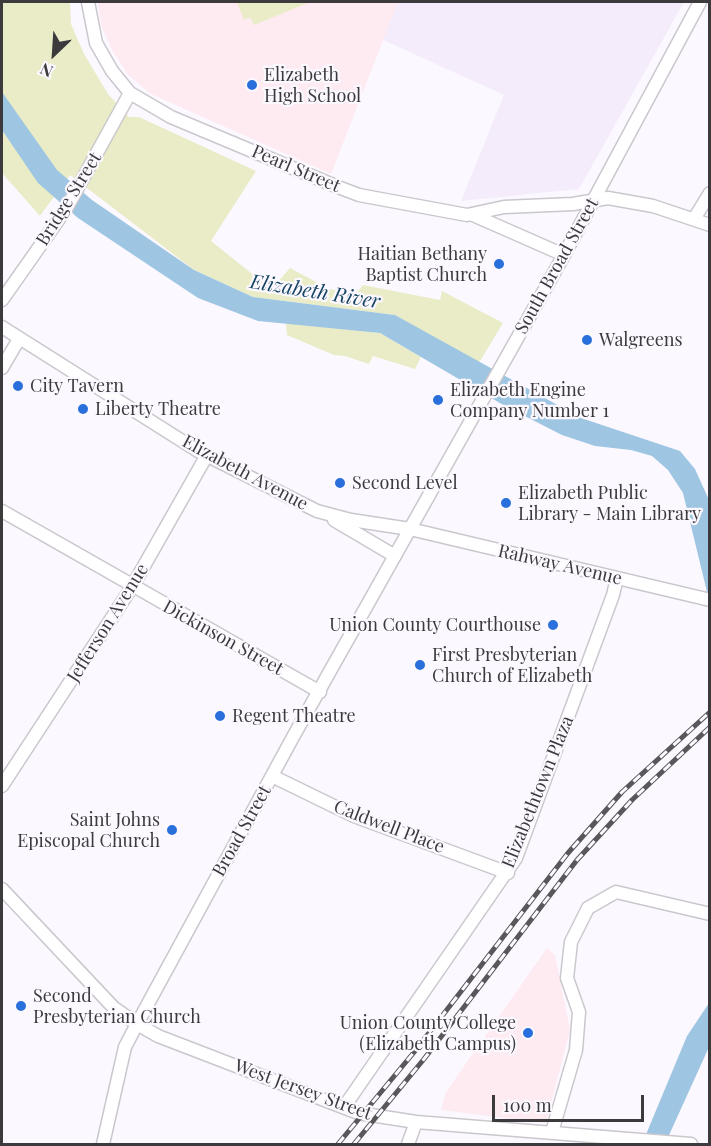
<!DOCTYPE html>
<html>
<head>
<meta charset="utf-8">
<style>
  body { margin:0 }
  #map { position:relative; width:711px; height:1146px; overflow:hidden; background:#fcf8ff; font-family:"Playfair Display",serif }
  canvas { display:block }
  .frame { position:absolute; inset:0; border:3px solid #3c3a3d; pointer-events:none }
  .north { position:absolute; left:24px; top:24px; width:60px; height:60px; -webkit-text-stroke:4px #fcf8ff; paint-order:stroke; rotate:205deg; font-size:16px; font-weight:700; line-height:24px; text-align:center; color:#3c3a3d }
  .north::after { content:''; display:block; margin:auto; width:21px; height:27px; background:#3c3a3d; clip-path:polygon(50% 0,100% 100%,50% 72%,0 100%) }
  .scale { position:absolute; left:492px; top:1095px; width:152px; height:27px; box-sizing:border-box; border:3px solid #3c3a3d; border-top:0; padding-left:8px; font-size:18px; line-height:21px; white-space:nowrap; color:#3c3a3d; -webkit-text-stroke:4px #fcf8ff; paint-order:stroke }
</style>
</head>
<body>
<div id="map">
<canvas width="711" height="1146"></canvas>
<div class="frame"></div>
<div class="north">N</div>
<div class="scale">100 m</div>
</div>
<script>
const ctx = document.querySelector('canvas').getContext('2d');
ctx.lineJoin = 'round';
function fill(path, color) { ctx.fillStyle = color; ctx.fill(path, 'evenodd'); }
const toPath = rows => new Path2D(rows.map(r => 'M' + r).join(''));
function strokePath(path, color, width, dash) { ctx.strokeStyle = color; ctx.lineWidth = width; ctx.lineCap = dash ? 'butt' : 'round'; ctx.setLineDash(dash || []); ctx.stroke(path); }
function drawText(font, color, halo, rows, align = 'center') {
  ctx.font = font + ' "Playfair Display",serif'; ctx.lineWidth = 4.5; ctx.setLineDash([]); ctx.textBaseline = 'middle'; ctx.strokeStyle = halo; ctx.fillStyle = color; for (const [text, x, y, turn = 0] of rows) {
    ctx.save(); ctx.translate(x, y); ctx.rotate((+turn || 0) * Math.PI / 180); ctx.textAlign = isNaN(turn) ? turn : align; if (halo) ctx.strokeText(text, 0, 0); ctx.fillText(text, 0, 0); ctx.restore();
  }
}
fill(toPath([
  [398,2,684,2,579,189,461,201,504,95,381,39]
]), '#f4ecfa');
fill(toPath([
  [98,2,398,2,331,174,151,94,129,76,112,50,101,25],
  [547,948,555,955,570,1030,546,1123,441,1110,446,1092]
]), '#feeaf1');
fill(toPath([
  [2,2,70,2,71,24,84,54,108,94,129,117,139,117,256,171,211,241,251,273,277,283,290,268,329,289,356,294,363,285,440,300,442,291,503,323,480,361,478,363,395,315,253,297,194,270,70,175,40,216,2,173],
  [237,2,310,2,254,25,250,17,244,20],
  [286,323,380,333,421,357,415,369,373,356,369,364,345,356,334,355,287,335]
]), '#e9ecc6');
fill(toPath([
  [2,92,57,170,92,200,194,270,253,297,395,315,581,418,680,451,695,469,709,500,709,600,683,493,668,470,652,456,631,450,595,446,562,435,505,406,380,333,258,321,198,298,78,218,38,183,2,130],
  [709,1003,709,1047,665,1144,642,1144,687,1036]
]), '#9ec6e3');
const minor = toPath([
  [88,2,96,43,112,71,130,93,171,117,338,187,359,195,467,215,504,207,573,204,608,198,653,206,710,225],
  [473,215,564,255],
  [694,219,710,193],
  [2,300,66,209,130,93],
  [2,327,198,451,317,511,351,520,410,529,710,600],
  [2,368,19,339],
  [2,511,320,692],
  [334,520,395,556],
  [272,776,354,816,508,873],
  [2,786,132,587,207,455],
  [2,889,114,1008,137,1024,158,1036,358,1113,416,1122,691,1144],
  [344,1107,516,858,613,595,617,578],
  [552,1132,576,1050,579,1012,567,978,571,942,588,908,616,892,710,914],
  [103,1144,125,1047,137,1024,293,737,564,255,700,2],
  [408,1144,416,1122]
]);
strokePath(minor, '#cac7cd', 15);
strokePath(minor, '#fff', 12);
const rail = toPath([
  [338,1144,415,1051,568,853,622,792,710,712],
  [354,1144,424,1059,577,860,632,800,710,727]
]);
strokePath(rail, '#59575a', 5);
strokePath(rail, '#fcf8ff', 3, [9]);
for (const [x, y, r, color] of [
  [252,85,6,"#2970dc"],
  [499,264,6,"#2970dc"],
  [587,340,6,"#2970dc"],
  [18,386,6,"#2970dc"],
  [438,400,6,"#2970dc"],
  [83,409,6,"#2970dc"],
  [340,483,6,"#2970dc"],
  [506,503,6,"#2970dc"],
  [553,625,6,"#2970dc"],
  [420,665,6,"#2970dc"],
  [220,716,6,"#2970dc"],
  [172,830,6,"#2970dc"],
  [21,1006,6,"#2970dc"],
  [528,1033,6,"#2970dc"]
]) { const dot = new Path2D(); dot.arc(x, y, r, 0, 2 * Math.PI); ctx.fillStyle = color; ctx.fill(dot); strokePath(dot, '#fcf8ff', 2); }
drawText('18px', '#3c3a3d', '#fcf8ff', [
  ["Elizabeth",264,75],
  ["High School",264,96],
  ["Haitian Bethany",487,254,"right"],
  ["Baptist Church",487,275,"right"],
  ["Walgreens",599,340],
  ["City Tavern",30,386],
  ["Elizabeth Engine",450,390],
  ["Company Number 1",450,411],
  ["Liberty Theatre",95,409],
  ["Second Level",352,483],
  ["Elizabeth Public",518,493],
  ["Library - Main Library",518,514],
  ["Union County Courthouse",541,625,"right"],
  ["First Presbyterian",432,655],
  ["Church of Elizabeth",432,676],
  ["Regent Theatre",232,716],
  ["Saint Johns",160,820,"right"],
  ["Episcopal Church",160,841,"right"],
  ["Second",33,996],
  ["Presbyterian Church",33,1017],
  ["Union County College",516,1023,"right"],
  ["(Elizabeth Campus)",516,1044,"right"]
], 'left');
drawText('18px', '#3c3a3d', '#fcf8ff', [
  ["Pearl Street",296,169,23],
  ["Bridge Street",69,199,-58],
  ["South Broad Street",557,266,-61],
  ["Elizabeth Avenue",245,473,28],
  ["Rahway Avenue",560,565,13],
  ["Jefferson Avenue",108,623,-58],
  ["Dickinson Street",223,638,29],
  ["Elizabethtown Plaza",538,792,-68],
  ["Caldwell Place",389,827,21],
  ["Broad Street",242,831,-61],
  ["West Jersey Street",303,1090,20]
]);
drawText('italic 20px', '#154563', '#fcf8ff', [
  ["Elizabeth River",315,292,9]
]);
</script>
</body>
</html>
